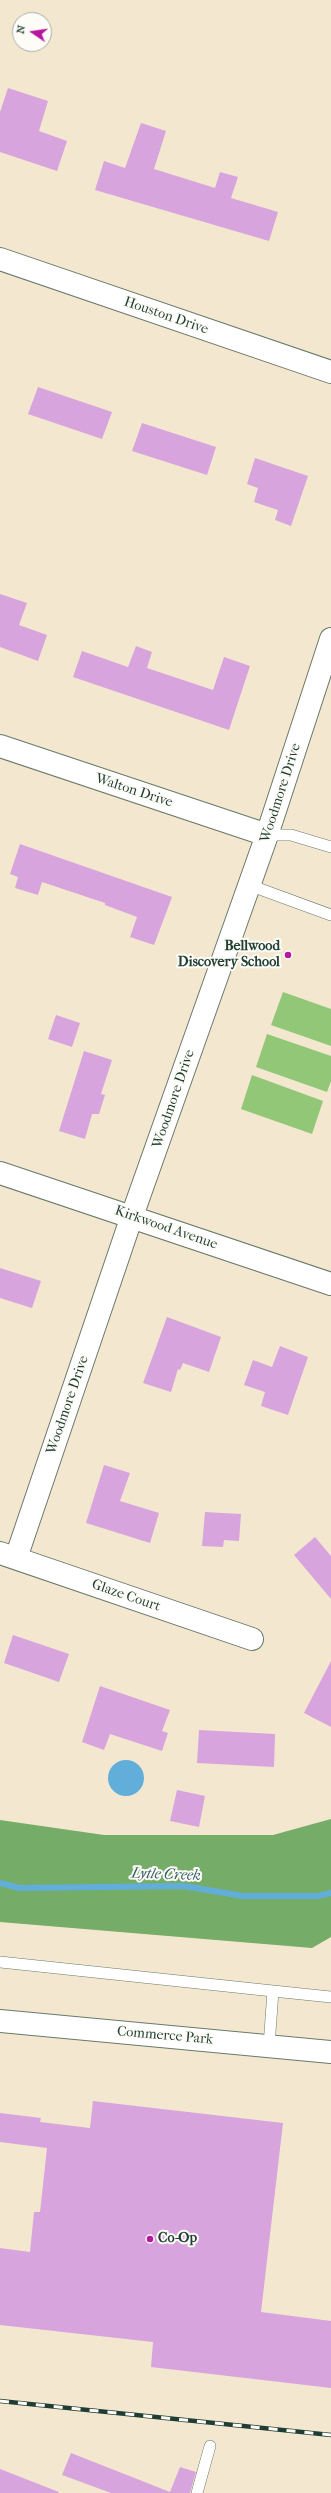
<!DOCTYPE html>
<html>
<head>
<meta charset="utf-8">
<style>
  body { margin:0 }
  #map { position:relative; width:331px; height:2493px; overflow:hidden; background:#f3e8cf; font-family:"IM FELL French Canon",serif }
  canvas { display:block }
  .north { position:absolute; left:12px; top:12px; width:40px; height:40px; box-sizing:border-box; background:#fdfcf7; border:1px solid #a4b0a9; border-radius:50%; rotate:283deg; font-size:11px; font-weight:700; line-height:16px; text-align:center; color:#1f3d34 }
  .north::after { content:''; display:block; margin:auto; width:14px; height:18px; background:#b5179e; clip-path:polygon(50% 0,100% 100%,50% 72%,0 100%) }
</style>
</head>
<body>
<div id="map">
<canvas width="331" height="2493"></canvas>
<div class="north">N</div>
</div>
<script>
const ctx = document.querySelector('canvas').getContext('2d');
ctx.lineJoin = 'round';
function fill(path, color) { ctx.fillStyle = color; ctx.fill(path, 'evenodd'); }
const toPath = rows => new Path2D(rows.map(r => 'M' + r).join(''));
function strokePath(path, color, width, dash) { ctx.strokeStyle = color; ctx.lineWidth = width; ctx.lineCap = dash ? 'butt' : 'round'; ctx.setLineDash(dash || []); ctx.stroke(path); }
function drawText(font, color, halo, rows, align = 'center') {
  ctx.font = font + ' "IM FELL French Canon",serif'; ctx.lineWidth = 4; ctx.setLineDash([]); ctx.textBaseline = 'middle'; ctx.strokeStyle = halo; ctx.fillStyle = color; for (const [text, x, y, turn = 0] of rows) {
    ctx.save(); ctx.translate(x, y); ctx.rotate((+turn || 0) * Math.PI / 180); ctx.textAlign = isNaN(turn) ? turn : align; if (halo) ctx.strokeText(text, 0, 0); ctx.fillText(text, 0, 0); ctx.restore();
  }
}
fill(toPath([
  [283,992,331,1009,331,1046,271,1025],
  [267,1034,331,1056,331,1081,327,1092,256,1067],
  [252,1075,323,1101,312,1134,241,1109]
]), '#92c778');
fill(toPath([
  [331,1819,331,1937,312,1948,0,1922,0,1820,104,1835,273,1835]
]), '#75ac68');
fill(toPath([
  '108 1778a18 18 0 1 1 36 0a18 18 0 1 1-36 0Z'
]), '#62aedb');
strokePath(toPath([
  [0,1883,19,1888,184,1886,243,1896,318,1896,331,1893]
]), '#62aedb', 6);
fill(toPath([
  [8,88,48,101,39,131,67,141,57,171,0,152,0,112],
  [141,123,166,131,154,169,215,188,220,172,238,177,231,198,278,212,269,241,95,190,104,161,125,168],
  [38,387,112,412,102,439,28,414],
  [142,423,216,447,207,475,132,451],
  [255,458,308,476,291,526,275,520,278,510,254,502,258,488,247,484],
  [0,594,27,603,19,625,47,635,38,661,0,647],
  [136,646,152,652,147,668,213,690,224,657,250,666,229,730,73,677,82,651,128,667],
  [20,844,172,897,154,945,130,937,137,917,105,905,105,903,42,882,38,895,15,888,18,877,10,874],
  [56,1015,80,1023,72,1047,48,1039],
  [84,1051,112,1060,101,1094,105,1095,99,1114,92,1114,85,1139,59,1131],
  [0,1268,41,1281,32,1308,0,1298],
  [167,1317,221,1337,209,1372,183,1363,180,1370,178,1369,171,1392,143,1383],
  [280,1346,308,1357,288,1415,261,1406,265,1392,244,1385,253,1360,272,1367],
  [104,1465,130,1473,120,1501,159,1513,150,1543,86,1523],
  [205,1512,241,1514,239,1541,224,1540,223,1547,202,1546],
  [315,1537,331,1556,331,1599,294,1555],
  [13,1635,69,1654,59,1682,4,1663],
  [331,1661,331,1727,304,1713],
  [100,1686,170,1710,162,1731,168,1733,162,1751,110,1734,104,1750,82,1742],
  [199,1730,275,1734,274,1767,197,1763],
  [177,1790,205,1796,199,1827,170,1821],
  [93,2101,283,2123,261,2312,331,2321,331,2388,151,2367,153,2342,0,2325,0,2248,30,2252,34,2212,40,2212,47,2148,0,2142,0,2113,41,2118,40,2122,90,2128],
  [71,2453,170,2492,180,2467,196,2472,190,2493,111,2493,62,2475],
  [0,2469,59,2492,58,2493,0,2493]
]), '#d7a4de');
const lane = toPath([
  [267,835,291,835,331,847],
  [249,885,331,915],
  [0,1962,273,1991,269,2046],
  [273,1991,331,1997],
  [197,2493,210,2446]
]);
const street = toPath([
  [0,259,331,372],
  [0,746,267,835],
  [0,1173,331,1284],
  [0,1553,252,1639],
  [16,1558,132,1216,267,835,331,639],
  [0,2021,331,2052]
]);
strokePath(lane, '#69796a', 12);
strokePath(street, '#69796a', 24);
strokePath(lane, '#fff', 11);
strokePath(street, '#fff', 22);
const rail = toPath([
  [0,2401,331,2435]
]);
strokePath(rail, '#1f3d34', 4.5);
strokePath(rail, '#fdfcf7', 3, [9]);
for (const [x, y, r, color] of [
  [288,955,4,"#b5179e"],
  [150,2239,4,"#b5179e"]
]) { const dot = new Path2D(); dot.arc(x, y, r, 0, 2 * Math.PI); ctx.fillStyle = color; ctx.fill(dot); strokePath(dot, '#fdfcf7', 1.5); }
drawText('14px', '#1f3d34', '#fdfcf7', [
  ["Houston Drive",166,316,19],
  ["Walton Drive",134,791,18],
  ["Woodmore Drive",281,793,-72],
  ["Woodmore Drive",174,1099,-71],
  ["Kirkwood Avenue",166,1228,19],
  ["Woodmore Drive",68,1405,-71],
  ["Glaze Court",126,1596,19],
  ["Commerce Park",165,2036,5]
]);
drawText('bold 14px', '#1f3d34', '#fdfcf7', [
  ["Bellwood",280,947],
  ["Discovery School",280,963],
  ["Co-Op",158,2239,"left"]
], 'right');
drawText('italic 15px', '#335f66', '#fdfcf7', [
  ["Lytle Creek",166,1875,2]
]);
</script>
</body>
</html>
